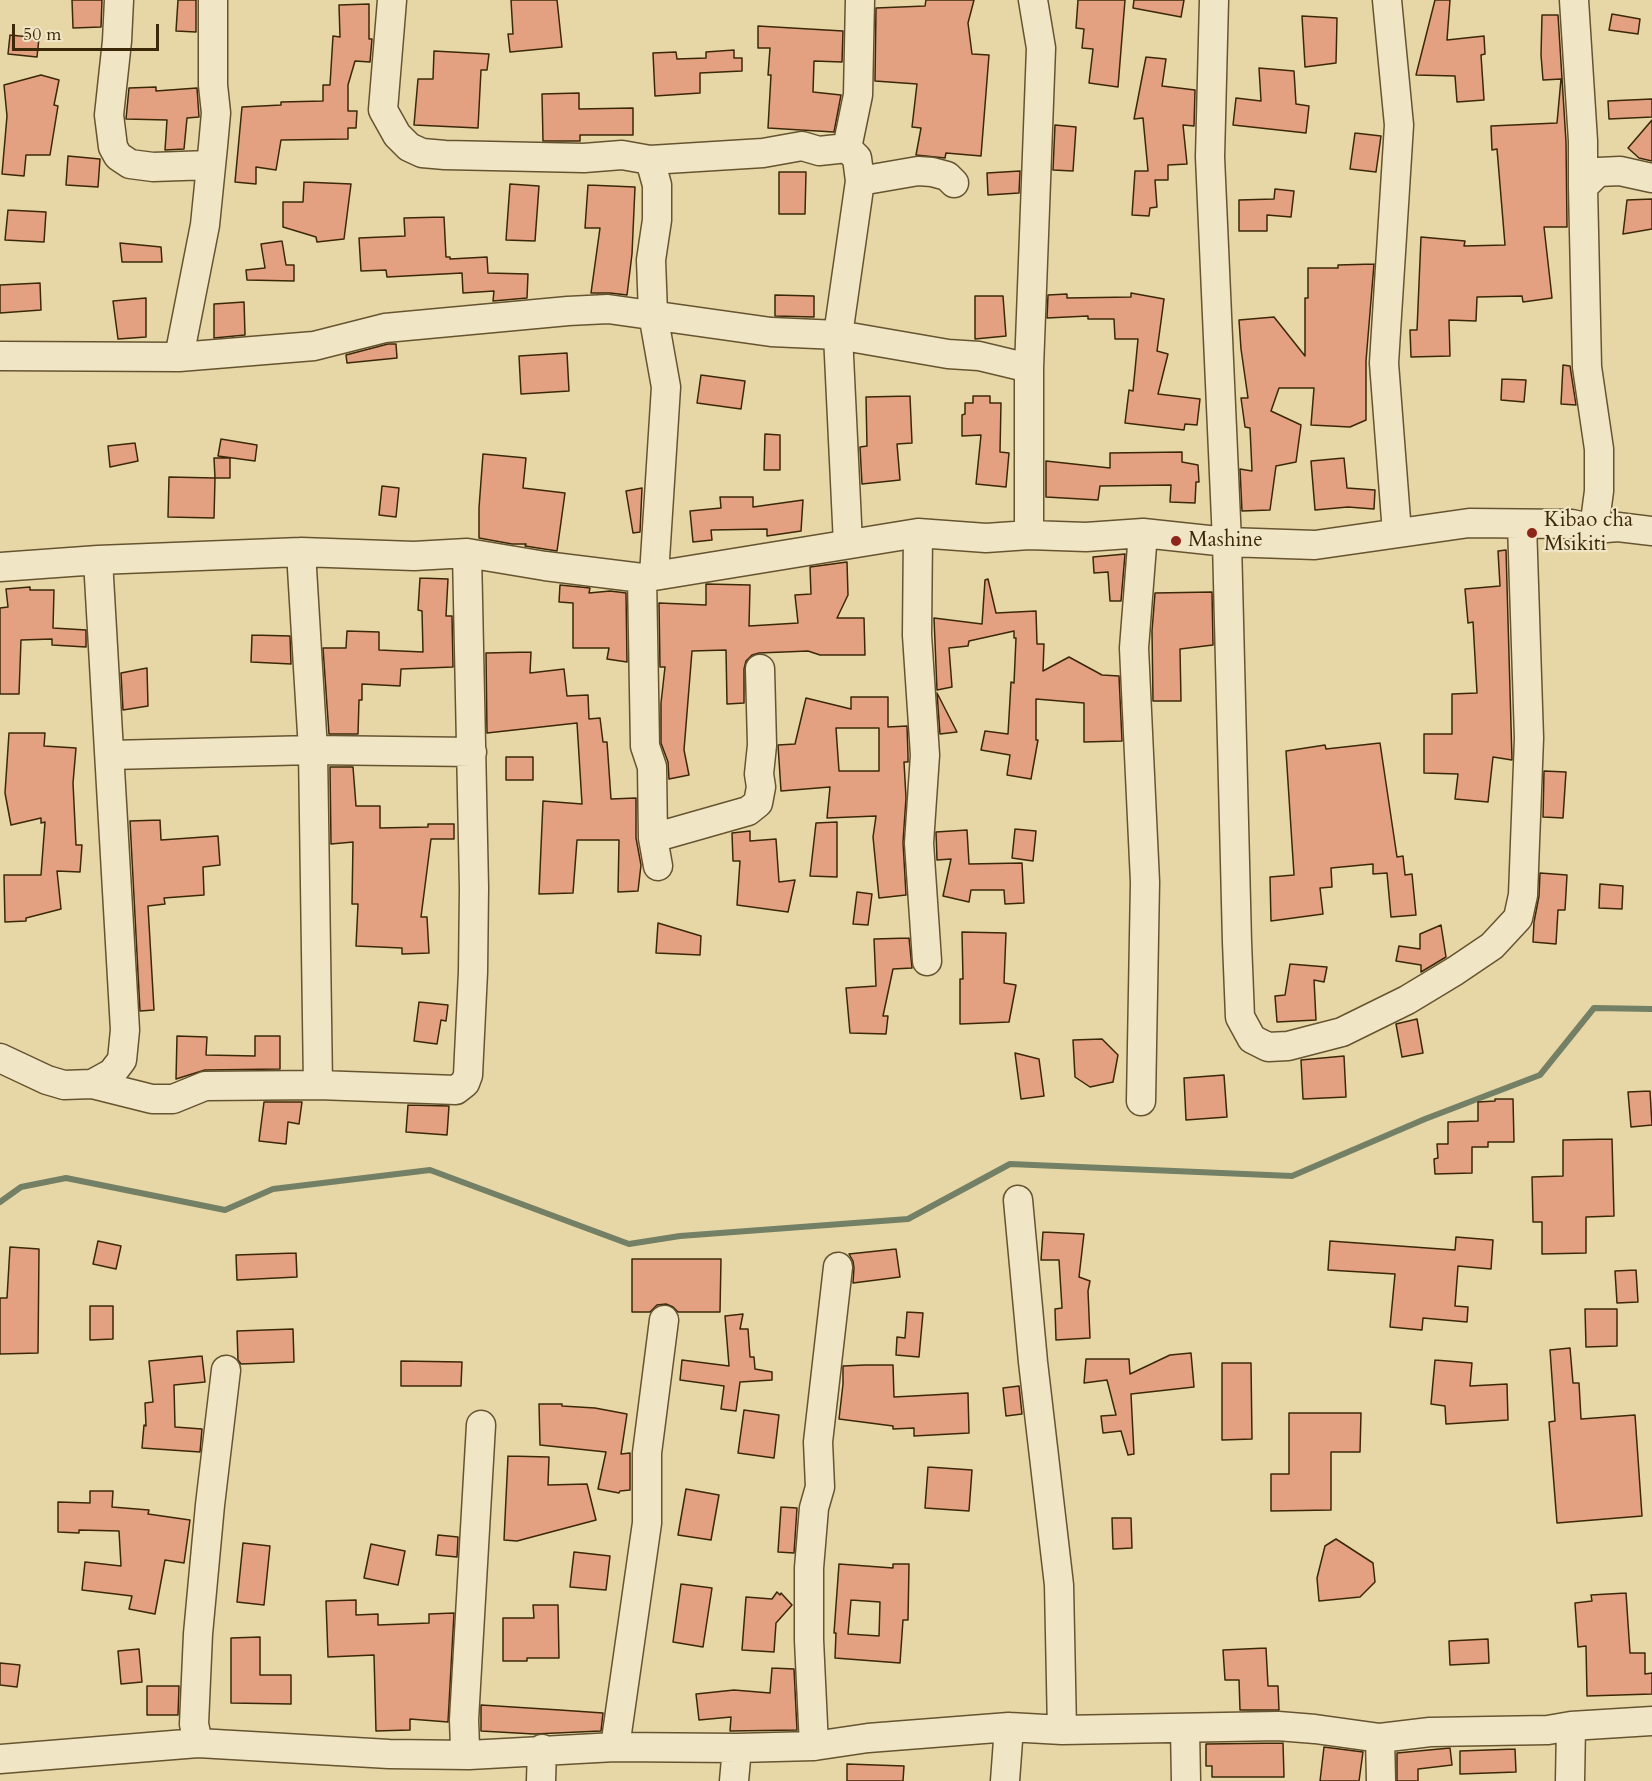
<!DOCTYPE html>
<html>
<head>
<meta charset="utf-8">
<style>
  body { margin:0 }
  #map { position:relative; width:1652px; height:1781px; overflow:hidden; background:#e8d7a6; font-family:Cardo,serif }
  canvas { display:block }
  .scale { position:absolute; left:12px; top:24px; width:147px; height:27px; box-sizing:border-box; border:3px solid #3b2809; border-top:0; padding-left:8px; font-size:18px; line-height:21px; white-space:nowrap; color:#3b2809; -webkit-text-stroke:4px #f0e5c5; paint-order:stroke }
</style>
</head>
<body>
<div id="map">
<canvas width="1652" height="1781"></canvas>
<div class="scale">50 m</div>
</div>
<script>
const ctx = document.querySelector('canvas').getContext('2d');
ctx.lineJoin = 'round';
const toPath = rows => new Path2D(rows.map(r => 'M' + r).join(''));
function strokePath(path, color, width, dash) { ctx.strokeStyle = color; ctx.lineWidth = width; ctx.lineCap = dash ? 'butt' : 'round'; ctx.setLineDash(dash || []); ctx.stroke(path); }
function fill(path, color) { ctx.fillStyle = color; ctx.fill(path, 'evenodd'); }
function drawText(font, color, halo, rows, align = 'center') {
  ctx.font = font + ' Cardo,serif'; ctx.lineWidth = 4.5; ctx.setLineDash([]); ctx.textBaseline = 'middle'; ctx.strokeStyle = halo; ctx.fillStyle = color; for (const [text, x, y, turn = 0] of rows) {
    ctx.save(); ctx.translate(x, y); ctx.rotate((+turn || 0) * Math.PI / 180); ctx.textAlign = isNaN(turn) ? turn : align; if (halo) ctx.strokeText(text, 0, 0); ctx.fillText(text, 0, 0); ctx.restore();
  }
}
strokePath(toPath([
  [0,1202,21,1187,66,1178,225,1210,273,1189,430,1170,629,1244,680,1236,908,1219,1010,1164,1292,1176,1425,1119,1540,1075,1594,1008,1652,1009]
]), '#738065', 6);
const building = toPath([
  [72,0,102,0,101,27,73,28,72,0],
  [178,0,196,0,196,32,176,31,178,0],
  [511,0,557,0,562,47,510,52,508,34,513,34,511,0],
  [926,0,974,0,968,23,972,54,989,55,981,156,946,153,945,158,916,155,921,128,912,127,917,84,875,81,876,8,925,6,926,0],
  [1078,0,1125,0,1118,87,1089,83,1093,49,1082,48,1084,29,1076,28,1078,0],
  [1134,0,1184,0,1181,17,1133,8,1134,0],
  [1435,0,1450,0,1447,40,1484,36,1485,54,1481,55,1484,100,1457,102,1455,76,1416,75,1435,0],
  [369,4,369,39,372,39,370,62,355,61,348,85,348,111,357,111,356,128,348,128,348,139,281,140,276,170,256,167,256,184,235,182,242,107,281,105,281,102,323,101,323,85,330,85,333,36,340,37,339,5,369,4],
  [1612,14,1640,19,1638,34,1609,30,1612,14],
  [1542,15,1558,15,1566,142,1567,227,1544,227,1552,298,1523,302,1522,296,1477,297,1476,321,1449,320,1450,356,1411,357,1410,330,1417,330,1421,237,1465,241,1464,246,1505,245,1497,149,1492,150,1491,126,1557,123,1561,79,1543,80,1541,55,1542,15],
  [1302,16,1337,18,1336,63,1305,67,1302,16],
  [758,26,843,31,842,62,814,61,813,92,841,95,834,132,768,128,771,75,768,75,770,48,758,48,758,26],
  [10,35,39,38,37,57,8,54,10,35],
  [734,50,734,58,742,58,742,71,700,73,700,93,655,96,653,53,676,52,677,59,706,58,706,52,734,50],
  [434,51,489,54,487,70,481,70,478,128,414,125,418,79,433,79,434,51],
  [1146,57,1166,59,1162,86,1195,90,1194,126,1183,125,1187,164,1168,165,1168,180,1155,180,1157,207,1150,208,1149,216,1132,215,1135,171,1148,171,1143,118,1134,119,1146,57],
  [1259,68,1294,71,1296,104,1309,106,1306,133,1233,125,1236,98,1261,101,1259,68],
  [41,75,59,80,54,105,58,106,50,155,26,155,24,176,2,174,7,116,4,85,41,75],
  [156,87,156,91,197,88,199,117,187,118,184,149,165,150,167,120,126,119,129,88,156,87],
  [579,93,579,109,633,108,633,135,580,135,580,141,543,141,542,94,579,93],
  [1652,99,1652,117,1609,119,1608,101,1652,99],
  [1652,120,1652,161,1639,158,1628,148,1652,120],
  [1055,125,1076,127,1073,171,1053,170,1055,125],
  [1355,133,1381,136,1376,172,1350,169,1355,133],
  [68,156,100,159,98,187,66,185,68,156],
  [1020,171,1019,193,988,195,987,173,1020,171],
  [779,172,806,172,805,214,779,214,779,172],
  [304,182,351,184,344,239,317,242,316,237,283,227,283,202,303,202,304,182],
  [510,184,539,186,535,241,506,240,510,184],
  [588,185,635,187,632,254,627,295,610,293,591,293,600,228,585,228,588,185],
  [1275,189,1294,191,1291,217,1267,215,1267,231,1239,231,1239,200,1274,199,1275,189],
  [1652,199,1652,229,1623,234,1627,200,1652,199],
  [8,210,46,212,44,242,5,240,8,210],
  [444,217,446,257,450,257,450,259,487,257,488,273,528,274,527,298,493,301,494,291,463,293,462,273,387,277,386,270,361,271,359,238,405,236,404,218,444,217],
  [282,241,286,265,294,265,294,281,247,280,246,270,265,268,261,244,282,241],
  [120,243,161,247,162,262,122,262,120,243],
  [1374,264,1366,361,1366,420,1350,427,1311,425,1314,388,1279,388,1271,411,1301,425,1296,462,1276,466,1270,510,1242,511,1240,469,1252,471,1250,428,1245,427,1241,398,1248,398,1241,349,1239,320,1274,317,1305,356,1305,298,1308,298,1308,268,1338,268,1338,265,1374,264],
  [40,283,41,310,0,313,0,285,40,283],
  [1131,293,1164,299,1157,351,1168,354,1158,394,1200,399,1197,425,1185,424,1184,430,1125,423,1129,390,1133,391,1138,339,1115,339,1114,319,1088,319,1088,316,1047,318,1048,295,1067,294,1067,298,1131,297,1131,293],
  [775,295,814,296,814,317,775,316,775,295],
  [975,296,1003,296,1006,336,975,339,975,296],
  [146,298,146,337,118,339,113,301,146,298],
  [244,302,245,335,214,338,214,304,244,302],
  [388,344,396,344,397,358,347,363,346,355,388,344],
  [567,353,569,391,521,394,519,356,567,353],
  [1563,365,1570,366,1576,405,1561,404,1563,365],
  [701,375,745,381,741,409,697,403,701,375],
  [1502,379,1526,380,1524,402,1501,400,1502,379],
  [910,396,912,443,897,444,900,480,862,484,860,447,867,446,866,397,910,396],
  [973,396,990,396,990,403,1001,403,1000,452,1009,453,1006,487,976,484,981,435,962,436,962,415,965,414,965,403,973,403,973,396],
  [765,434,780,435,780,470,764,470,765,434],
  [221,439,257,445,255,461,218,456,221,439],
  [135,443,138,461,110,467,108,446,135,443],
  [1182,452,1182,462,1198,465,1199,482,1196,482,1195,503,1170,502,1171,485,1100,486,1098,500,1046,497,1046,461,1110,468,1110,453,1182,452],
  [483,454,526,458,523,488,565,493,557,551,525,546,526,544,512,544,479,538,479,508,483,454],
  [214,458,230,458,230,478,215,478,214,458],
  [1344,458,1347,488,1375,490,1374,509,1348,507,1315,510,1311,461,1344,458],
  [169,477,215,478,214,518,168,517,169,477],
  [382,486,399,488,396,517,379,515,382,486],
  [642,488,640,532,633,533,626,491,642,488],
  [720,497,753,497,753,507,803,500,801,531,767,536,767,529,711,530,712,540,693,542,690,511,721,508,720,497],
  [1506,550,1512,760,1493,757,1488,802,1455,799,1458,774,1424,773,1424,734,1452,734,1452,694,1477,693,1473,622,1468,623,1465,589,1500,586,1498,551,1506,550],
  [1125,554,1121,601,1110,601,1108,572,1094,573,1093,557,1125,554],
  [847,562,848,595,837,618,864,618,865,655,820,655,808,651,759,653,752,655,746,661,744,669,744,703,727,704,726,650,692,651,684,750,689,775,669,779,668,762,661,743,661,703,665,667,660,667,659,603,706,605,706,584,750,585,749,626,798,623,795,595,811,594,810,567,847,562],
  [420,578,448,579,446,616,452,616,453,667,401,669,400,686,362,684,362,700,359,700,358,734,329,734,323,648,346,648,347,631,379,632,379,650,423,652,422,611,418,610,420,578],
  [988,579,996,613,1036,611,1037,644,1044,644,1043,671,1069,657,1102,675,1119,676,1122,741,1084,742,1084,703,1036,699,1036,740,1038,740,1031,779,1007,775,1010,755,981,750,985,731,1008,734,1011,682,1014,683,1016,638,1014,638,1014,631,969,641,968,646,949,648,952,687,937,690,934,618,982,624,985,580,988,579],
  [560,585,590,588,589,593,610,591,626,593,627,662,607,659,609,648,573,648,573,603,559,602,560,585],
  [30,587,30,590,54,590,53,628,86,630,86,647,52,645,52,639,21,640,19,694,0,694,0,608,8,607,6,589,30,587],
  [1212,592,1213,645,1180,649,1181,701,1153,701,1152,631,1155,593,1212,592],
  [252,635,290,636,291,664,251,662,252,635],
  [531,652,530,673,564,669,567,696,588,695,589,719,600,718,603,742,607,742,611,799,636,798,636,838,641,865,638,891,618,892,619,840,577,840,573,893,539,894,543,801,582,804,577,723,487,733,486,653,531,652],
  [147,668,148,706,123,710,121,673,147,668],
  [937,693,957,732,940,734,937,693],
  [851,697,888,697,888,727,907,726,908,755,908,762,904,762,906,798,903,842,906,895,879,898,873,837,876,816,827,818,830,787,781,791,778,745,795,744,806,698,851,709,851,697],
  [836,728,879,728,879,771,839,771,836,728],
  [9,733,45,733,44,746,76,748,73,783,76,845,82,845,80,872,57,871,61,909,26,918,26,921,5,922,4,875,41,875,45,822,41,823,41,818,11,825,5,793,9,733],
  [1380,743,1397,857,1403,856,1405,875,1412,874,1416,915,1391,917,1387,873,1373,874,1373,864,1331,868,1332,887,1320,888,1323,914,1271,921,1270,877,1294,875,1286,751,1325,745,1326,749,1380,743],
  [506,757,533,757,533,780,506,780,506,757],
  [330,767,353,767,356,806,380,806,380,828,428,827,428,824,454,824,454,839,431,839,421,917,427,917,429,953,402,954,402,948,356,946,358,904,352,904,353,842,331,844,330,767],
  [1544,771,1566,772,1563,818,1543,817,1544,771],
  [160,820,161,840,218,836,220,865,203,867,204,895,164,898,165,904,148,906,154,1010,140,1011,130,821,160,820],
  [837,822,837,877,810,876,816,823,837,822],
  [1015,829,1036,831,1033,861,1012,858,1015,829],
  [967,830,969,864,1022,863,1024,903,1005,904,1004,890,971,890,969,902,943,896,951,859,937,860,936,832,967,830],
  [750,831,750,841,776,839,779,882,795,880,788,912,737,905,740,861,733,861,732,833,750,831],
  [1540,873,1567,875,1565,910,1558,910,1556,944,1533,942,1534,922,1539,896,1540,873],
  [1600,884,1623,886,1622,909,1599,908,1600,884],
  [857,892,872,894,868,925,853,924,857,892],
  [658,923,701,936,700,955,656,953,658,923],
  [1441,925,1446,957,1421,972,1421,965,1396,961,1399,946,1420,949,1420,934,1441,925],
  [962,932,1006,933,1004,983,1016,985,1009,1022,960,1024,960,979,963,979,962,932],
  [909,938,912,968,893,969,883,1016,888,1016,886,1034,850,1033,846,988,876,986,874,939,909,938],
  [1290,964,1327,967,1324,982,1314,980,1316,1020,1277,1022,1275,996,1285,995,1290,964],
  [419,1002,448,1005,446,1021,441,1020,437,1044,414,1041,419,1002],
  [1417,1019,1423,1053,1402,1057,1396,1024,1417,1019],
  [177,1036,207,1037,206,1055,255,1056,255,1036,280,1036,280,1069,205,1070,176,1079,177,1036],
  [1102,1039,1118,1055,1113,1082,1090,1087,1075,1077,1073,1040,1102,1039],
  [1015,1053,1039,1059,1044,1096,1021,1099,1015,1053],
  [1344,1056,1346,1097,1303,1099,1301,1060,1344,1056],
  [1224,1075,1227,1117,1186,1120,1184,1078,1224,1075],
  [1650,1091,1652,1125,1631,1127,1628,1092,1650,1091],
  [1495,1099,1513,1099,1514,1142,1488,1142,1488,1147,1472,1147,1472,1173,1435,1174,1434,1159,1438,1158,1437,1144,1448,1144,1448,1122,1478,1121,1478,1102,1495,1101,1495,1099],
  [264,1102,302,1102,299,1124,288,1122,286,1144,259,1141,264,1102],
  [408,1105,449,1106,447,1135,406,1132,408,1105],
  [1612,1139,1614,1216,1586,1217,1586,1253,1542,1254,1542,1222,1533,1222,1532,1177,1563,1176,1563,1140,1612,1139],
  [1043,1232,1084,1234,1079,1277,1090,1281,1088,1291,1090,1338,1056,1340,1055,1309,1062,1308,1059,1260,1041,1260,1043,1232],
  [1456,1237,1493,1240,1491,1269,1458,1266,1455,1306,1468,1307,1467,1322,1423,1318,1422,1330,1390,1327,1395,1274,1328,1270,1330,1241,1455,1250,1456,1237],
  [98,1241,121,1246,116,1269,93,1264,98,1241],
  [10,1247,39,1249,38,1353,0,1354,0,1298,7,1298,10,1247],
  [896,1249,900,1277,853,1283,854,1268,853,1261,849,1254,896,1249],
  [296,1253,297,1277,237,1280,236,1255,296,1253],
  [632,1259,721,1259,720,1312,678,1312,673,1307,666,1304,657,1305,650,1312,632,1312,632,1259],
  [1636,1270,1638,1302,1617,1303,1615,1271,1636,1270],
  [90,1306,113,1306,113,1339,90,1340,90,1306],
  [1585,1309,1617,1309,1617,1346,1586,1347,1585,1309],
  [907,1312,923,1313,919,1357,896,1355,897,1337,905,1338,907,1312],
  [743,1314,740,1329,748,1329,750,1357,754,1357,755,1369,772,1372,772,1380,740,1382,736,1411,721,1409,724,1386,680,1380,682,1360,729,1366,725,1316,743,1314],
  [293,1329,294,1362,241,1364,238,1360,237,1331,293,1329],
  [1570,1348,1573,1383,1579,1383,1581,1419,1635,1415,1642,1516,1557,1523,1549,1422,1555,1421,1550,1350,1570,1348],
  [1191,1353,1194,1387,1131,1394,1134,1454,1128,1455,1121,1431,1103,1433,1101,1416,1116,1415,1107,1380,1084,1383,1086,1359,1129,1359,1130,1374,1170,1355,1191,1353],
  [202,1356,205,1382,174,1385,175,1427,202,1429,200,1452,142,1448,144,1425,146,1426,145,1403,153,1402,149,1361,202,1356],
  [1435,1360,1472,1363,1470,1386,1507,1384,1508,1420,1446,1424,1445,1406,1431,1404,1435,1360],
  [401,1361,462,1362,461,1386,401,1386,401,1361],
  [1222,1363,1251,1363,1252,1439,1222,1440,1222,1363],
  [865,1365,893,1365,894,1397,968,1393,969,1433,914,1436,914,1428,893,1429,893,1426,839,1419,843,1384,843,1366,865,1365],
  [1019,1386,1022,1414,1006,1416,1003,1388,1019,1386],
  [539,1404,562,1404,562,1406,595,1408,627,1414,621,1454,630,1453,630,1490,620,1491,619,1493,598,1489,606,1452,540,1445,539,1404],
  [744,1410,779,1415,774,1458,738,1453,744,1410],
  [1289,1413,1361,1413,1360,1452,1331,1452,1331,1510,1271,1511,1271,1474,1289,1474,1289,1413],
  [508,1456,549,1457,548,1485,587,1484,596,1520,517,1541,504,1540,508,1456],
  [928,1467,972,1470,969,1511,925,1508,928,1467],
  [686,1489,719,1495,711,1540,678,1535,686,1489],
  [90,1491,113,1491,112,1507,149,1510,148,1514,190,1520,184,1563,165,1560,155,1614,129,1609,132,1596,82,1590,85,1562,121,1566,119,1531,79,1530,79,1533,58,1532,58,1502,90,1503,90,1491],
  [781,1507,797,1508,794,1553,778,1552,781,1507],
  [1112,1518,1131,1518,1132,1548,1113,1549,1112,1518],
  [438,1535,458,1537,457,1557,436,1555,438,1535],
  [1336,1539,1373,1563,1375,1582,1360,1597,1319,1601,1317,1578,1325,1546,1336,1539],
  [243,1543,270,1546,264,1605,237,1602,243,1543],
  [371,1544,405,1551,398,1585,364,1578,371,1544],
  [574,1552,610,1556,606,1590,570,1587,574,1552],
  [839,1564,893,1568,893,1564,909,1564,908,1620,903,1620,900,1663,835,1658,836,1633,834,1633,839,1564],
  [851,1600,880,1602,879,1636,848,1634,851,1600],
  [681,1584,712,1588,703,1647,673,1642,681,1584],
  [777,1592,780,1595,781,1593,792,1605,776,1623,774,1652,742,1650,746,1597,772,1599,777,1592],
  [1626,1593,1630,1653,1645,1653,1645,1674,1652,1673,1652,1694,1587,1696,1586,1646,1578,1647,1575,1603,1592,1601,1591,1595,1626,1593],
  [356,1600,356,1615,378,1614,378,1625,429,1623,429,1614,454,1613,448,1722,410,1719,410,1730,376,1731,374,1655,328,1657,326,1601,356,1600],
  [533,1605,558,1605,559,1658,527,1658,527,1661,503,1661,503,1618,534,1618,533,1605],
  [260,1637,260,1675,291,1675,291,1704,231,1703,231,1638,260,1637],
  [1488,1639,1489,1663,1450,1665,1449,1641,1488,1639],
  [1266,1648,1268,1686,1278,1686,1279,1710,1240,1710,1239,1680,1225,1680,1223,1650,1266,1648],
  [139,1649,142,1682,121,1684,118,1651,139,1649],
  [0,1663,20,1665,17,1687,0,1685,0,1663],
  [772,1668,794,1669,797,1730,730,1731,731,1717,699,1720,696,1694,734,1690,770,1693,772,1668],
  [147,1686,179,1686,178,1715,147,1715,147,1686],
  [481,1705,560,1710,603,1713,601,1731,534,1734,481,1731,481,1705],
  [1283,1743,1284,1777,1212,1777,1212,1766,1206,1766,1206,1744,1283,1743],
  [1324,1747,1363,1752,1359,1781,1320,1781,1324,1747],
  [1450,1748,1452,1765,1418,1769,1418,1781,1397,1781,1397,1753,1450,1748],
  [1515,1749,1516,1772,1460,1774,1460,1751,1515,1749],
  [847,1764,904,1766,903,1781,847,1781,847,1764]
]);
fill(building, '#e4a181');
strokePath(building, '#3b2809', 1.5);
const minor = toPath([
  [119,0,117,41,109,115,113,147,118,156,130,164,153,167,210,165],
  [392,0,383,110,397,135,409,147,422,153,445,155,584,158,622,155,650,160,657,185,657,220,651,260,653,314,666,387,654,575],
  [1214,0,1210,157,1227,542,1237,942,1240,1017,1252,1039,1268,1047,1288,1046,1342,1032,1407,1000,1455,971,1492,946,1518,918,1523,895,1529,738,1522,524],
  [1387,0,1399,125,1384,363,1397,533],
  [1574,0,1583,141,1583,187],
  [650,160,763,153,802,146,819,151,847,148],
  [860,181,918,171,932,172,947,176,954,183],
  [0,356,179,357,314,346,385,328,568,311,608,309,771,332,838,335,948,354,979,356,1029,368],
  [179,357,205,225,213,146,216,113,213,85,213,0],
  [1594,529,1599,491,1599,449,1587,367,1583,187,1598,172,1620,171,1652,178],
  [918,533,917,635,925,755,919,843,927,961],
  [1029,535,1029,368,1041,48,1033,0],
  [848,544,838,335,860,181,857,158,847,148,858,95,860,0],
  [301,552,313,750,318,1085],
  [0,567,98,560,301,552,414,556,467,553,545,566,642,578,918,533,986,538,1029,535,1086,537,1143,533,1227,542,1315,545,1469,523,1572,524,1594,529,1618,527,1652,531],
  [642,578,645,746,652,767,653,838],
  [111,755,313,750,472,752],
  [658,866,653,838,748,811,758,803,761,787,759,774,762,745,760,669],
  [0,1058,47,1080,64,1085,92,1084,112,1073,122,1060,125,1030,98,560],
  [92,1084,152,1099,173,1099,205,1086,318,1085,456,1090,465,1083,468,1075,473,972,474,888,467,553],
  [1141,1101,1145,882,1134,648,1143,533],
  [1018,1200,1033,1362,1059,1585,1062,1730],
  [1185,1729,1186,1781],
  [1380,1738,1381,1781],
  [198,1743,194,1724,198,1634,210,1505,226,1370],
  [814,1746,809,1640,809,1568,814,1508,820,1487,818,1442,838,1267],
  [615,1747,647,1523,647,1453,664,1320],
  [469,1755,465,1747,464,1720,481,1425],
  [0,1759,198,1743,389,1754,469,1755,615,1747,737,1748,814,1746,868,1738,1009,1727,1062,1730,1278,1726,1315,1729,1380,1738,1430,1732,1548,1730,1571,1726,1652,1721],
  [541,1781,542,1749],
  [734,1781,737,1748],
  [1005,1781,1009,1727],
  [1570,1781,1571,1726]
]);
strokePath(minor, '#665430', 31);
strokePath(minor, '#f0e5c5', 28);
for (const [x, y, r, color] of [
  [1532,533,6,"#8f2418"],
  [1176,541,6,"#8f2418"]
]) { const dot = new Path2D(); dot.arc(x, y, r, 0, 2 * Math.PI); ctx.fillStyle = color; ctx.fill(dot); strokePath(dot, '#f0e5c5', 2); }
drawText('21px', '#3b2809', '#f0e5c5', [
  ["Kibao cha",1544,521],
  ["Msikiti",1544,545],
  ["Mashine",1188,541]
], 'left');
</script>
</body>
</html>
